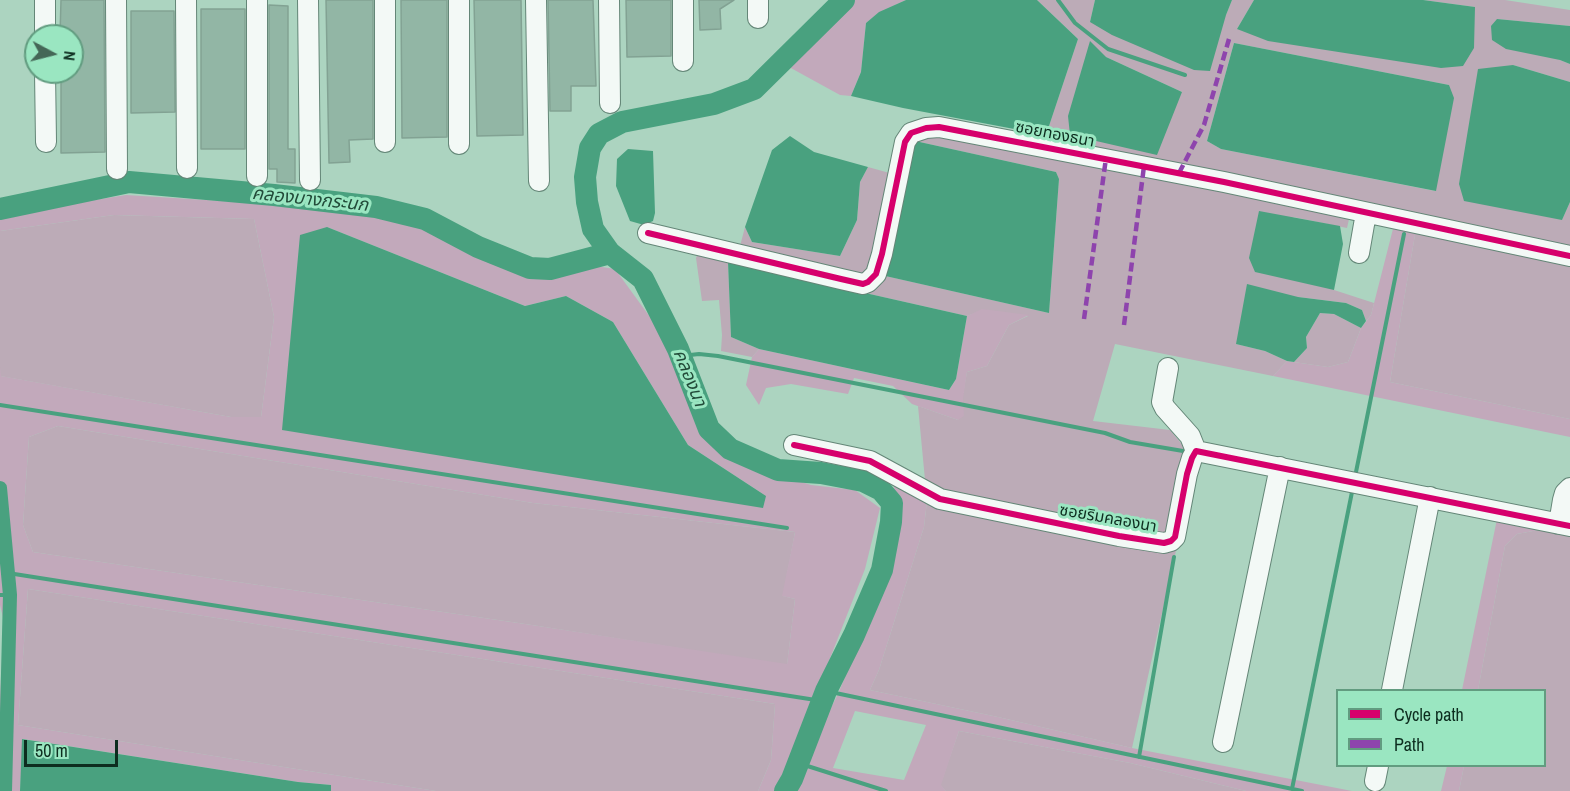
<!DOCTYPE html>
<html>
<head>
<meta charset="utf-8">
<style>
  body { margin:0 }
  #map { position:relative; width:1570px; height:791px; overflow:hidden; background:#acd4c0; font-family:"Archivo Narrow",sans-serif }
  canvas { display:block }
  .legend { position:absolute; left:1336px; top:689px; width:210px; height:78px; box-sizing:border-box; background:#9ae6c1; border:2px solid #629c80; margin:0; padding:8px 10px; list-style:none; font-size:18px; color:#0d2d1f }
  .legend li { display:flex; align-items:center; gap:12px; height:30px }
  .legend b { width:30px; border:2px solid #629c80 }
  .north { position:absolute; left:24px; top:24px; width:60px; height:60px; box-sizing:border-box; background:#9ae6c1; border:2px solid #629c80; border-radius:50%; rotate:97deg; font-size:16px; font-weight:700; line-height:24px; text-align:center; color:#0d2d1f }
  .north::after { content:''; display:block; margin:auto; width:21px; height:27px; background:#456757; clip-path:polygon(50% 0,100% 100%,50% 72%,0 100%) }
  .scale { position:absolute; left:24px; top:740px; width:94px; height:27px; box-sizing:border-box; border:3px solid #0d2d1f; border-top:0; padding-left:8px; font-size:18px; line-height:21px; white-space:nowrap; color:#0d2d1f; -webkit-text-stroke:4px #9ae6c1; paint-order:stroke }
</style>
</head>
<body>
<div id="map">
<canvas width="1570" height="791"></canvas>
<ul class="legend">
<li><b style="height:8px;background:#d6006c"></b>Cycle path</li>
<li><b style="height:8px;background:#8e44ad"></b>Path</li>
</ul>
<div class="north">N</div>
<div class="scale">50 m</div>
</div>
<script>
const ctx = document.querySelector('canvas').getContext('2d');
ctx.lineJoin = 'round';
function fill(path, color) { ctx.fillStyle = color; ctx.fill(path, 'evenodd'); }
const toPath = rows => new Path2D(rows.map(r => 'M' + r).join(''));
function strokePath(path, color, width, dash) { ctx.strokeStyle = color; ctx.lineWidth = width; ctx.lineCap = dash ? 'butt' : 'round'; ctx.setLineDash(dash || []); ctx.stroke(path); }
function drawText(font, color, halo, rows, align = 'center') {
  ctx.font = font + ' "Archivo Narrow","Noto Sans Thai",sans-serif'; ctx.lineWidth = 6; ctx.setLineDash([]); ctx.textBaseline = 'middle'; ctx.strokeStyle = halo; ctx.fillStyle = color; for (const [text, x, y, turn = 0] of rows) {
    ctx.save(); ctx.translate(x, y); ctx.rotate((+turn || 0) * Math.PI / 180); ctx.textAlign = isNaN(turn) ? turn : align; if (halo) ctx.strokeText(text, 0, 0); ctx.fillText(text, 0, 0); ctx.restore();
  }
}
fill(toPath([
  [1037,0,1095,0,1090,22,1226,15,1232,0,1254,0,1237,29,1475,7,1423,0,1505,0,1570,10,1570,26,1497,19,1560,60,1570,64,1570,82,1513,65,1562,220,1570,202,1570,250,1061,143,1046,135,1078,39],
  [1234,43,1449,85,1435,191,1221,149,1207,141],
  [1106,57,1182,92,1070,135],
  [934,132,1350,215,1347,228,1293,217,1334,290,1374,303,1371,315,1366,321,1362,310,1346,303,1298,297,1236,344,1265,351,1287,361,1273,376,1115,344,1093,421,1170,430,1196,461,1132,748,998,717,870,690,879,670,924,527,927,501,918,406,958,420,967,372,987,366,1009,325,1028,316,983,310,967,316,728,262,731,337,759,349,752,357,721,351,722,335,719,300,702,301,696,258,703,242,739,250,745,227,752,242,840,256,857,220,860,182,868,167,893,174,868,272,1049,313,1059,179,1056,172,915,141],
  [114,215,254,219,274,317,261,417,231,417,0,376,0,231],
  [1416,229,1570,261,1570,419,1390,382],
  [1320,313,1334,314,1361,328,1348,362,1328,367,1294,362,1307,348,1306,337],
  [58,426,533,503,795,532,783,596,795,599,787,665,532,625,33,552,23,525,29,437],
  [1544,529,1570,534,1570,791,1459,791,1464,766,1544,766,1544,690,1478,690,1505,546,1517,534],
  [28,589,775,704,771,760,758,791,436,791,18,725],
  [959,731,1130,763,1246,791,946,791,940,785]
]), '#bcabb7');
fill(toPath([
  [855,0,906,0,880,12,866,23,861,72,851,96,840,95,789,67],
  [126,195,271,204,391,217,489,255,534,277,595,266,615,269,658,328,701,423,744,463,811,485,855,490,880,508,865,569,778,791,758,791,771,760,775,704,28,589,18,725,436,791,331,791,331,785,298,782,23,739,20,791,0,791,0,696,4,622,0,605,0,367,1,376,231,417,261,417,274,317,254,219,114,215,0,231,0,215],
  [327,227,525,306,566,296,613,322,688,445,766,496],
  [58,426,533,503,795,532,782,596,795,599,787,664,532,625,33,552,23,525,29,437],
  [1394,225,1416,229,1390,382,1570,419,1570,437,1273,376,1287,361,1328,367,1348,362,1361,328,1371,315],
  [982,309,1029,315,1009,325,987,366,967,372,963,399,964,416,958,420,912,404,893,386,854,378,848,394,791,384,766,388,759,405,746,385,752,357,759,349,949,390,956,379,967,316],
  [893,481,927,501,924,527,879,670,870,690,998,717,1132,748,1352,791,1246,791,1130,763,959,731,941,785,946,791,789,791,838,694,893,559,899,519],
  [855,711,926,725,904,780,833,768],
  [1497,519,1544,529,1517,534,1505,546,1478,690,1462,690],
  [1447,766,1464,766,1459,791,1441,791]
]), '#c2a9bb');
fill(toPath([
  [906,0,1037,0,1078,39,1046,135,903,108,851,96,861,72,866,23,879,12],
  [1095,0,1232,0,1226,15,1210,71,1194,70,1112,35,1090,22],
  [1254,0,1423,0,1475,7,1474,48,1463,66,1441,68,1268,41,1237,29],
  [1497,19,1570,26,1570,64,1560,60,1506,49,1492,40,1491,26],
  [1090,41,1106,57,1182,92,1157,155,1070,135,1068,116],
  [1234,43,1449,85,1454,98,1436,191,1221,149,1207,141],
  [1513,65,1570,82,1570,202,1562,220,1464,201,1459,184,1478,69],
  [790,136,814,152,868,167,860,182,857,220,840,256,752,242,745,227,772,150],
  [915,141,1056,172,1059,179,1049,313,881,275],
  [628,149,653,151,655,213,653,221,644,225,630,221,616,186,617,159],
  [1259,211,1340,226,1343,244,1334,290,1255,272,1249,258],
  [327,227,525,306,566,296,613,322,688,445,766,496,763,508,282,430,300,235],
  [728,262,967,316,956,379,949,390,759,349,731,337],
  [1247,284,1298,297,1346,303,1362,310,1366,321,1361,328,1334,314,1320,313,1306,337,1307,348,1294,362,1287,361,1265,351,1236,344],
  [22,739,298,782,331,785,331,791,20,791]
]), '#49a17f');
strokePath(toPath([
  [1058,0,1075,23,1108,49,1185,75],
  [681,356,699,354,718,356,1105,433,1130,442,1183,451],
  [0,405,787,528],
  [1356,472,1404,234],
  [8,573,822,701],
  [0,595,10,595],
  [826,691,1302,791],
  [1139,757,1174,557],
  [798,763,886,791],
  [1292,789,1352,492]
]), '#49a17f', 4);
strokePath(toPath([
  [0,488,10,595,5,791]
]), '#49a17f', 14);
strokePath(toPath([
  [0,209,129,182,274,195,376,207,425,219,478,247,530,268,550,269,610,253],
  [785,791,792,779,826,691,854,635,882,570,891,522,892,503,881,490,863,481,821,473,778,470,730,449,709,429,678,349,643,279,610,253,593,229,587,202,585,177,590,148,599,134,622,122,714,104,754,89,844,0]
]), '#49a17f', 22);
const building = toPath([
  [61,0,104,0,105,152,61,153,61,72,72,72,72,36,60,36,61,0],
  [326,0,373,0,373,139,349,140,350,162,329,163,326,0],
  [401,0,447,0,447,137,402,138,401,0],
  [474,0,521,0,523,135,477,136,474,0],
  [548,0,593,0,596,86,571,86,571,111,550,111,548,0],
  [626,0,671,0,671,56,627,57,626,0],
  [699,0,734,0,720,9,721,29,700,30,699,0],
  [269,5,288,6,288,149,295,149,295,183,277,182,277,169,269,169,269,5],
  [201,9,245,9,245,149,201,149,201,9],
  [131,11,174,11,175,112,131,113,131,11]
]);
fill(building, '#92b6a5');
strokePath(building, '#82a293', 1.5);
const minor = toPath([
  [45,0,45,36],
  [116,0,117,169],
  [186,0,187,168],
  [257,0,257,176],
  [308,0,310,180],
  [385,0,385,142],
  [459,0,459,144],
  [536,0,539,181],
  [609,0,610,103],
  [683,0,683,61],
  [758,0,758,18],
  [45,72,46,142],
  [648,233,841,279,863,284,868,282,876,274,882,254,905,142,911,133,926,128,939,127,1224,182,1570,256],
  [1359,253,1366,213],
  [1168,368,1162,402,1165,408,1190,436,1196,451],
  [794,445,870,461,940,499,1119,536,1164,543,1171,541,1175,537,1187,474,1192,458,1196,451,1570,526],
  [1559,524,1563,500,1565,493,1570,488],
  [1392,690,1430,497],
  [1223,742,1280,467],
  [1375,781,1378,766]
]);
strokePath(minor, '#648677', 22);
strokePath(minor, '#f3f9f6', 20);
strokePath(toPath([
  [1179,173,1204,125,1229,39],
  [1084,319,1106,158],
  [1124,325,1144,166]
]), '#8e44ad', 4.5, [9, 4.5]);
strokePath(toPath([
  [648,233,841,279,863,284,868,282,876,274,882,254,905,142,911,133,926,128,939,127,1224,182,1570,256],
  [794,445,870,461,940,499,1119,536,1164,543,1171,541,1175,537,1187,474,1192,458,1196,451,1570,526]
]), '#d6006c', 6);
drawText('16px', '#0d2d1f', '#9ae6c1', [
  ["ซอยทองธนา",1055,135,11],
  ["ซอยริมคลองนา",1108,519,10]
]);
drawText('italic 18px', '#224b39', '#9ae6c1', [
  ["คลองบางกระนก",310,200,6],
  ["คลองนา",689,378,68]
]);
</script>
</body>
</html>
